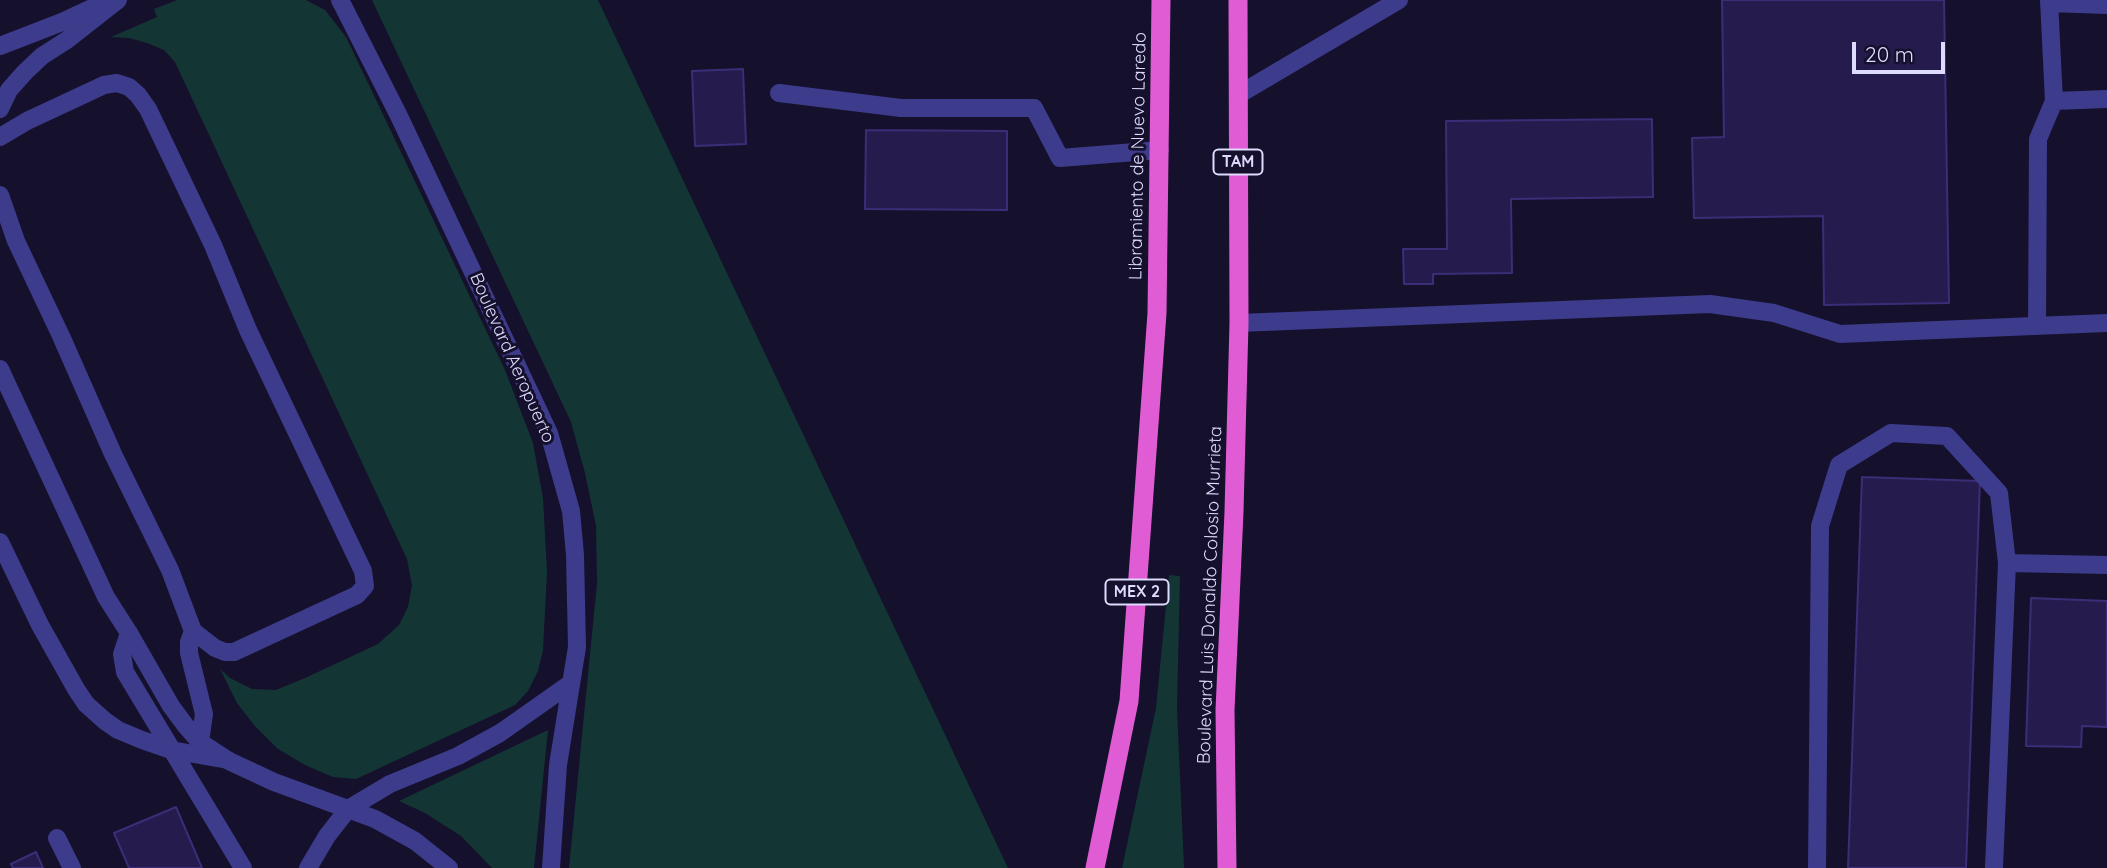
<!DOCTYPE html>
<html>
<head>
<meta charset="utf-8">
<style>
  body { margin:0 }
  #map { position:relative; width:2107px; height:868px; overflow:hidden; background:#15102b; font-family:Quicksand,sans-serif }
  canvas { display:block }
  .scale { position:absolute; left:1852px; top:42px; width:93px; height:32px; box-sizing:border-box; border:4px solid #dedbff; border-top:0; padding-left:9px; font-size:21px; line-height:24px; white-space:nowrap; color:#dedbff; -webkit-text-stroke:5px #15102b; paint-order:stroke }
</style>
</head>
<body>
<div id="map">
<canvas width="2107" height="868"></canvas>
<div class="scale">20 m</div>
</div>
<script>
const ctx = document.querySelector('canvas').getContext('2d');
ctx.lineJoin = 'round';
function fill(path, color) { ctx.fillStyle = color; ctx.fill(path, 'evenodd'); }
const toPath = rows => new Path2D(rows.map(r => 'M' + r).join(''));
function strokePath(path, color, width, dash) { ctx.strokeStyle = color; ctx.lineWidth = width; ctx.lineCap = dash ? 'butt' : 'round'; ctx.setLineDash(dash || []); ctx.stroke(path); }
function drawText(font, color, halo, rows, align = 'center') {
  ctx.font = font + ' Quicksand,sans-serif'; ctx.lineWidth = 6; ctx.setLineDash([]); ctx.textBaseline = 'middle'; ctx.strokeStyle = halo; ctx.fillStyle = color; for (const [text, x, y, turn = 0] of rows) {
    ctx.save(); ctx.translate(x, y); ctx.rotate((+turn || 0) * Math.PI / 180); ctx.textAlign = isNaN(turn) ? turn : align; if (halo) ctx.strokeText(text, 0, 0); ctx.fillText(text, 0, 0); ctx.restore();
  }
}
fill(toPath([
  [177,0,306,0,325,10,346,37,505,370,533,443,543,498,547,572,543,650,538,671,528,691,515,705,356,779,333,777,305,765,278,749,254,725,237,703,220,669,230,678,252,689,276,690,305,678,378,644,399,625,408,607,412,585,407,559,175,62,164,50,147,43,129,38,111,37,157,17,154,9],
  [372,0,598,0,1008,868,569,868,597,583,596,526,585,473,571,422],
  [1169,575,1180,576,1177,708,1184,868,1122,868,1156,708],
  [548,730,534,868,492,868,461,836,425,813,399,801]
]), '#133634');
const building = toPath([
  [1722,0,1944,0,1949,303,1824,305,1823,216,1694,218,1692,138,1724,137,1722,0],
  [743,69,746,144,695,146,692,71,743,69],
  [1652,119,1653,197,1511,199,1512,273,1433,274,1433,284,1404,284,1403,249,1447,249,1446,121,1652,119],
  [866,130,1007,131,1007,210,865,209,866,130],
  [1862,477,1980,481,1966,868,1848,868,1862,477],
  [2031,598,2107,601,2107,727,2082,726,2081,747,2026,746,2031,598],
  [176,807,202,868,129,868,114,833,176,807],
  [36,852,43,868,13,868,11,864,36,852]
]);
fill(building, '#251c4d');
strokePath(building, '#3c2d79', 2);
strokePath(toPath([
  [2049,0,2054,101],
  [2049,3,2107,5],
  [779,93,901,108,1034,108,1060,158,1160,150],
  [1238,95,1399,0],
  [0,109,9,90,25,72,42,56,67,40,118,0],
  [0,137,27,121,104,85,117,83,129,87,138,95,148,109,213,245,248,330,363,571,365,586,357,595,234,652,225,652,215,648,193,631,170,570,113,454,61,336,16,241,0,195],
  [1239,323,1710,304,1774,313,1840,334,2107,323],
  [2037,326,2038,139,2054,101,2107,99],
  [0,542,40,625,76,689,86,704,105,721,118,730,142,740,171,750,228,760],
  [2007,563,2107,565],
  [193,631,189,642,189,653,204,714,200,742],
  [129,633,122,654,125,672,243,868],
  [57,838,72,868],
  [308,868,327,836,348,809],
  [1817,868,1820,526,1839,465,1891,433,1947,436,1999,493,2007,563,1994,868]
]), '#3d3b8b', 18);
strokePath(toPath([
  [340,0,398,114,549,433,571,511,575,555,577,647,558,765,551,868],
  [0,46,62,22,109,0],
  [0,369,106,597,129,633,171,706,185,725,200,742,229,761,274,782,375,819,415,841,449,868],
  [348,809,390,784,458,756,500,733,571,683]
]), '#3d3b8b', 18);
strokePath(toPath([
  [1095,868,1129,701,1157,313,1161,0],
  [1227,868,1225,710,1234,512,1239,323,1238,0]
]), '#e05cd4', 19);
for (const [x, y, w] of [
  [1238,162,49],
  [1137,592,63]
]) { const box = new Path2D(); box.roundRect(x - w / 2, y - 12.5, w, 25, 5); ctx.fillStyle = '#15102b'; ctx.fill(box); strokePath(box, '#dedbff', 2); }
drawText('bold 16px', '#dedbff', null, [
  ["TAM",1238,162],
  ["MEX 2",1137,592]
]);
drawText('18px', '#dedbff', '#15102b', [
  ["Libramiento de Nuevo Laredo",1138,156,-89],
  ["Boulevard Aeropuerto",512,358,66],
  ["Boulevard Luis Donaldo Colosio Murrieta",1210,595,-88]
]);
</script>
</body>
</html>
